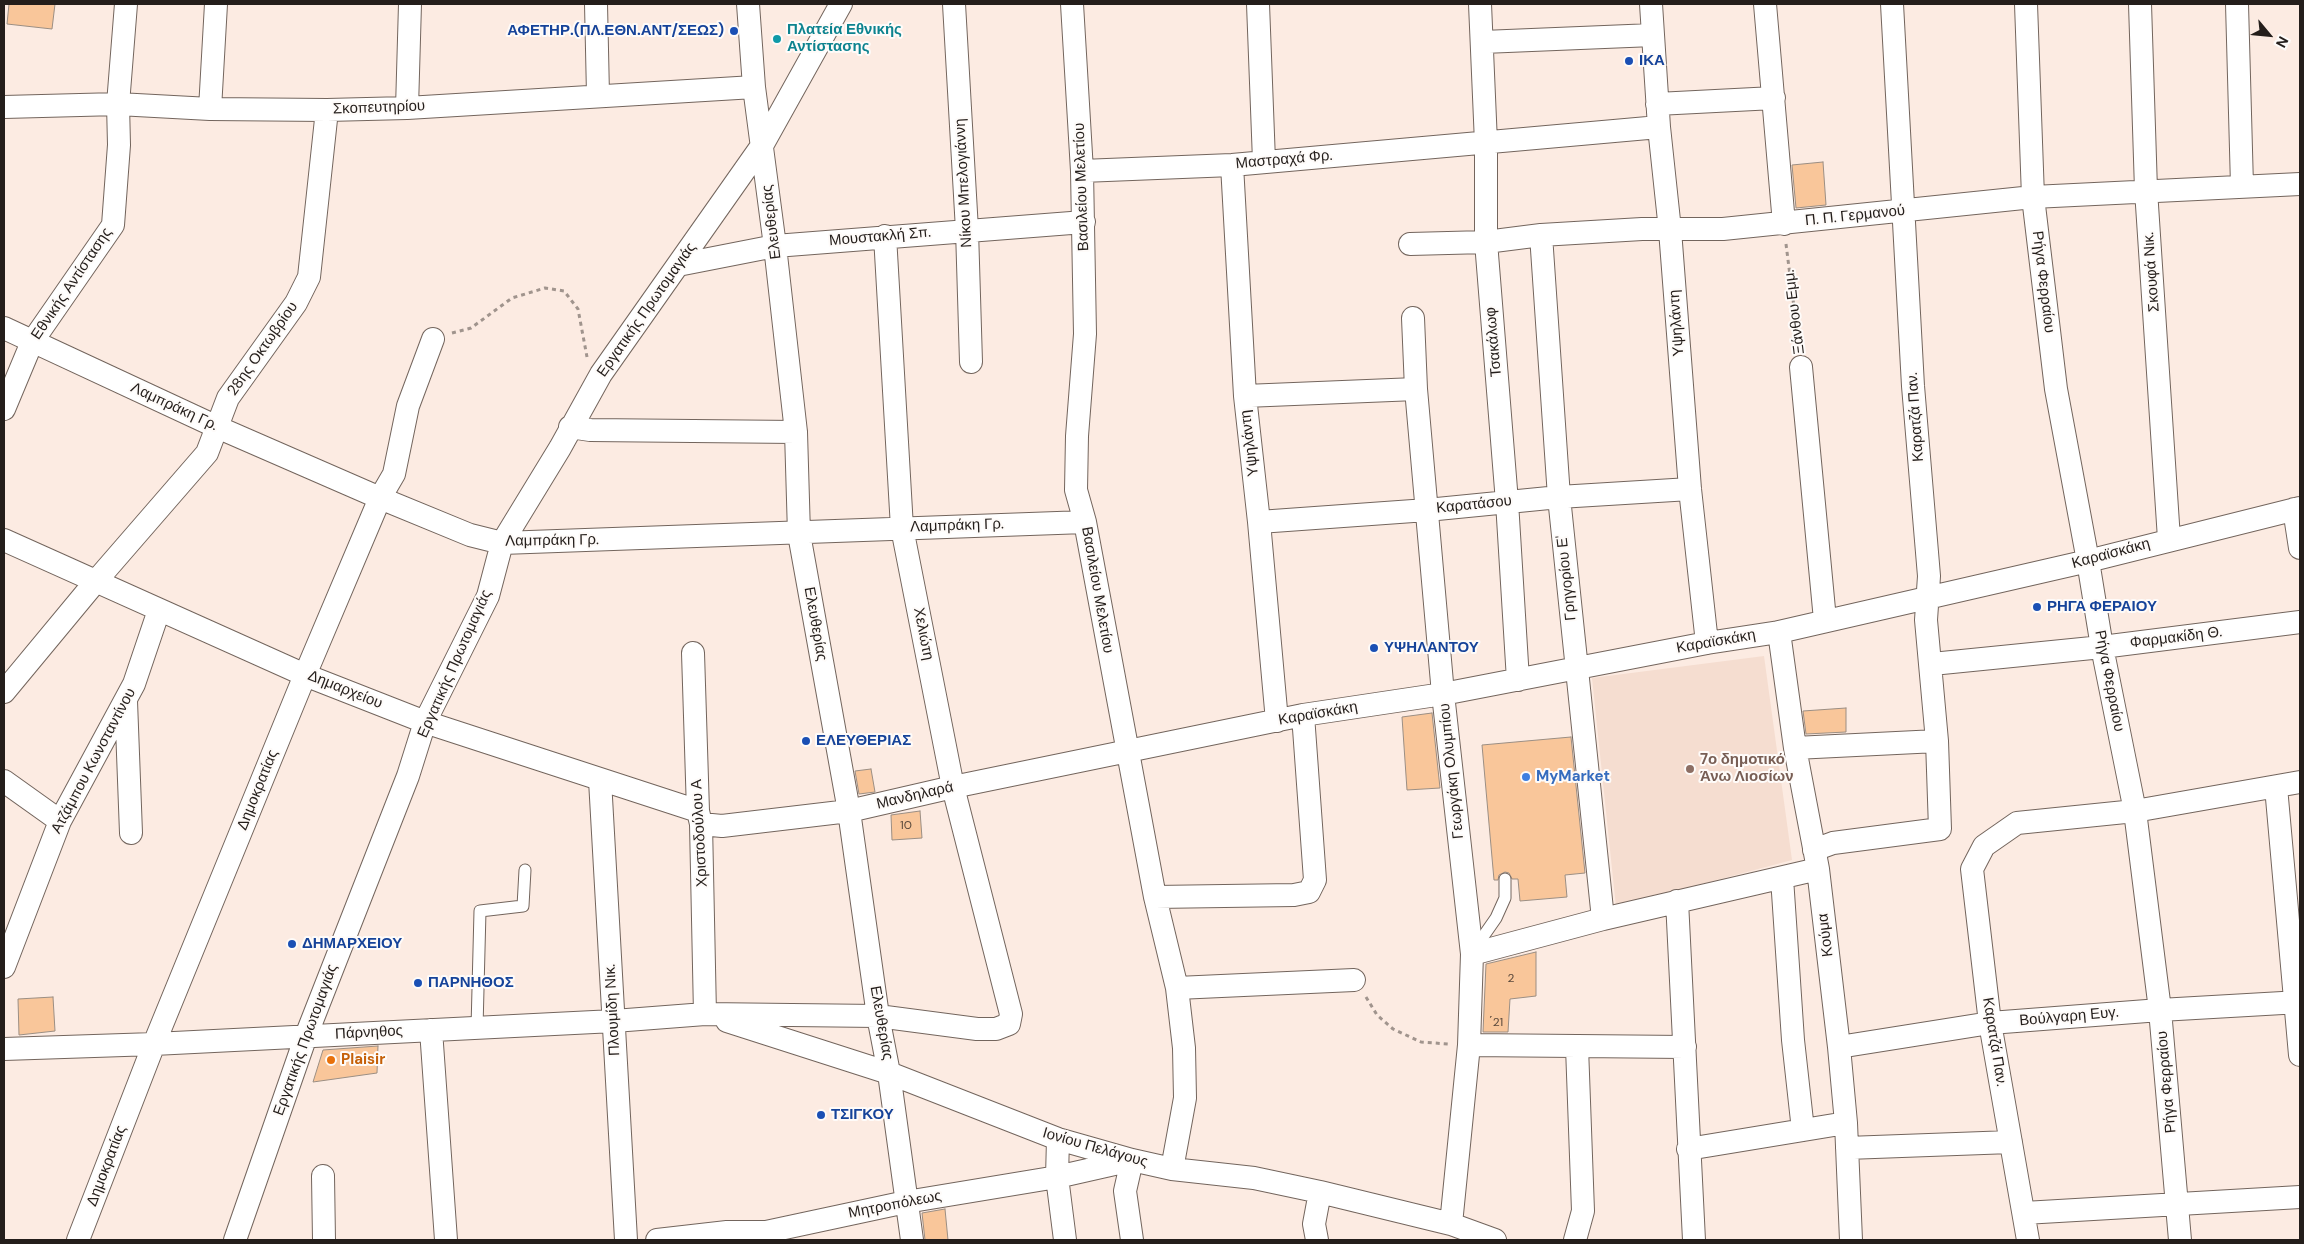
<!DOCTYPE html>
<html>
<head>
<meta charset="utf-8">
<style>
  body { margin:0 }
  #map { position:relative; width:2304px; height:1244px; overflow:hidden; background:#fcebe2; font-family:"DM Sans",sans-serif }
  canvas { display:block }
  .frame { position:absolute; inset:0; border:5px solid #241e1b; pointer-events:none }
  .north { position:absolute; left:2244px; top:10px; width:50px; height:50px; -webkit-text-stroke:4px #fefbf9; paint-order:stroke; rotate:118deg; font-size:14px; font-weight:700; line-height:20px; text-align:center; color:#241e1b }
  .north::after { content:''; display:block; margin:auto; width:18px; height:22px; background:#241e1b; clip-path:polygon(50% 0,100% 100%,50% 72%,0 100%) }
</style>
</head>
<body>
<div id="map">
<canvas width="2304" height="1244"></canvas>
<div class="frame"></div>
<div class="north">N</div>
</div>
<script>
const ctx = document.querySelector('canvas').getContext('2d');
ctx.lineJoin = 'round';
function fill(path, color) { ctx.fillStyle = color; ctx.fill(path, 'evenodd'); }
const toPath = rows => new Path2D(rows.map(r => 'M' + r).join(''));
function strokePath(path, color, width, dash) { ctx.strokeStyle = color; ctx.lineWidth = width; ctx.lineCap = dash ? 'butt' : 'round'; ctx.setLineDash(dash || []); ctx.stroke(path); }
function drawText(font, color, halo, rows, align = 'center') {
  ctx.font = font + ' "DM Sans",sans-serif'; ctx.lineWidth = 4; ctx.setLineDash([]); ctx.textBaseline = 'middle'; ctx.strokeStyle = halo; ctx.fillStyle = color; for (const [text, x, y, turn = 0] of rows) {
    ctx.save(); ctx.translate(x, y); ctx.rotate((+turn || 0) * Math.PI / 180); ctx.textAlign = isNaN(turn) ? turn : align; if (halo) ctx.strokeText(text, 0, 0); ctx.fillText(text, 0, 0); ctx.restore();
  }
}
fill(toPath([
  [1764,656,1792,860,1616,907,1592,678]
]), '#f5ddd0');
const building = toPath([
  [9,4,55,4,52,29,7,24,9,4],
  [1823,162,1826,205,1796,208,1792,165,1823,162],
  [1846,708,1846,732,1806,734,1803,711,1846,708],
  [1432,713,1440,788,1407,790,1402,717,1432,713],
  [1571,737,1585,873,1565,875,1567,897,1520,901,1518,879,1512,879,1509,873,1505,872,1499,875,1498,880,1494,880,1482,745,1571,737],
  [871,769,875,792,859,794,855,771,871,769],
  [920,811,922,838,892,840,891,815,920,811],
  [1536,952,1536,996,1510,999,1508,1032,1483,1032,1486,964,1536,952],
  [53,997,55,1031,19,1035,18,999,53,997],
  [378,1046,377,1073,313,1082,323,1050,378,1046],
  [945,1209,948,1240,925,1240,922,1213,945,1209]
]);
fill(building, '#f9c69a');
strokePath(building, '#9b8e83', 1);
const lane = toPath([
  [1473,951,1496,918,1505,898,1505,879],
  [477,1028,480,911,523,906,525,870]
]);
const street = toPath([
  [596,4,598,95],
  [748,4,754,87,775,246,796,432,799,534,849,811,878,1016,889,1073,912,1240],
  [954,4,967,230,971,362],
  [1072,4,1082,171,1085,334,1077,436,1076,490,1085,522,1155,897,1177,988,1184,1048,1185,1098,1172,1169],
  [1258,4,1264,161],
  [1480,4,1486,143,1486,242,1507,502,1518,680],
  [1651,4,1659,127,1670,230,1690,489,1707,643],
  [1765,4,1784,224],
  [2026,4,2033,197,2056,389,2088,561,2102,647,2135,811,2160,1010,2180,1240],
  [2140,4,2146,190,2169,539],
  [2237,4,2242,186],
  [1483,42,1653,35],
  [1657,104,1774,98],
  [4,107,118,104,210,109,327,110,407,108,754,87],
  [407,108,410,4],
  [210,109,216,4],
  [1232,165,1245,396,1259,522,1277,721],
  [1082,171,1232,165,1659,127],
  [1541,235,1559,497,1603,919],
  [1410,244,1486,242,1541,235,1642,229,1723,229,2033,197,2300,184],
  [678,265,775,246,1084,222],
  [1413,318,1416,389,1443,694,1472,954,1469,1045,1451,1224],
  [4,328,217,427,380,498,470,535,502,543,1085,522],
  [1801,367,1825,620],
  [1245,396,1416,389],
  [4,409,32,342,113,225,119,145,118,104,126,4],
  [570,427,590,430,796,432],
  [2294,509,2300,548],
  [1259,522,1427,510,1559,497,1690,489],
  [4,540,305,675,425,722,698,811],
  [1779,632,1795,748,1818,869,1839,1047,1846,1123,1851,1240],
  [693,653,698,811,701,824,705,1014],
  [1932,664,2102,647,2300,622],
  [4,692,96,581,207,453,228,398,296,303,309,277,327,110],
  [126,701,131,833],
  [1795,748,1937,741],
  [600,780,626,1240],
  [4,781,60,821],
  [2276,787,2300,1055],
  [701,824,722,826,849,811,953,787,1303,715,1443,694,1707,643,1779,632,2088,561,2300,508],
  [1814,850,1833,843,1940,829,1937,741,1926,620,1929,576,1913,386,1892,4],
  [1782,878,1793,1040,1803,1130],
  [1155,897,1294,895,1309,892,1315,880,1303,715],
  [1677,901,1694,1240],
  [1472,954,1603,919,1818,869],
  [4,967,60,821,134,684,159,610],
  [1177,988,1354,980],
  [727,1021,889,1073,1058,1139,1132,1160,1172,1169,1254,1178,1320,1192,1451,1224,1495,1240],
  [431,1030,446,1240],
  [1469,1045,1685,1047],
  [1839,1047,1990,1023,2160,1010,2300,1002],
  [4,1049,154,1044,614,1021,705,1014,878,1016,977,1029,996,1029,1009,1024,1011,1014,953,787,902,528,885,236],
  [1058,1139,1057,1177,1065,1240],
  [1847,1148,2011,1142],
  [1688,1149,1846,1123],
  [323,1176,324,1240],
  [2024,1213,2300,1197],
  [78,1240,154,1044,305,675,380,498,394,474,408,406,433,339],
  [235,1240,306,1036,408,776,425,722,488,596,502,543,560,448,601,374,763,144,841,4],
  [657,1240,727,1232,766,1232,906,1202,1057,1177,1132,1160,1125,1191,1132,1240],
  [1317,1240,1314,1224,1320,1192],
  [1575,1240,1583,1211,1577,1047],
  [2028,1240,1990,1023,1972,869,1984,846,2017,823,2135,811,2300,782]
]);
strokePath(lane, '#73655d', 13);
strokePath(street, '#73655d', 24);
strokePath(toPath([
  [1786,244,1799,347],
  [452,333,471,328,512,298,545,288,564,291,578,309,587,357],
  [1366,997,1377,1015,1393,1029,1421,1042,1448,1044]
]), '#a0948d', 3, [4, 4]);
strokePath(lane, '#fff', 11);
strokePath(street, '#fff', 22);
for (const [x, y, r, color] of [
  [734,31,5,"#1a4fb4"],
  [777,39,5,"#0f9aa8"],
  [1629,61,5,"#1a4fb4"],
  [2037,607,5,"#1a4fb4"],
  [1374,648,5,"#1a4fb4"],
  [806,741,5,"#1a4fb4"],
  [1690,769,5,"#8d6e63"],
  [1526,777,5,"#3f7fe0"],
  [292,944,5,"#1a4fb4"],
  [418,983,5,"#1a4fb4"],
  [331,1060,5,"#e8710a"],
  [821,1115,5,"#1a4fb4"]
]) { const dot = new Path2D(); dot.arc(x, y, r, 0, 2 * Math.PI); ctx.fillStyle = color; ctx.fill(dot); strokePath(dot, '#fefbf9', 2); }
drawText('12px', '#59483b', null, [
  ["10",906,826],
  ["2",1511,979],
  ["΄21",1496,1023]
]);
drawText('bold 15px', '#0d838f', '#fefbf9', [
  ["Πλατεία Εθνικής",787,30],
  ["Αντίστασης",787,47]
], 'left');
drawText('bold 15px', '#164399', '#fefbf9', [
  ["ΑΦΕΤΗΡ.(ΠΛ.ΕΘΝ.ΑΝΤ/ΣΕΩΣ)",724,31,"right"],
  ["ΙΚΑ",1639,61],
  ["ΡΗΓΑ ΦΕΡΑΙΟΥ",2047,607],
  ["ΥΨΗΛΑΝΤΟΥ",1384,648],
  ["ΕΛΕΥΘΕΡΙΑΣ",816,741],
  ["ΔΗΜΑΡΧΕΙΟΥ",302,944],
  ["ΠΑΡΝΗΘΟΣ",428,983],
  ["ΤΣΙΓΚΟΥ",831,1115]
], 'left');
drawText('15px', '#241e1b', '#fefbf9', [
  ["Σκοπευτηρίου",379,108,-2],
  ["Μαστραχά Φρ.",1284,160,-5],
  ["Νίκου Μπελογιάννη",964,183,-93],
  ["Βασιλείου Μελετίου",1082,187,-92],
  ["Π. Π. Γερμανού",1855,216,-6],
  ["Ελευθερίας",772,222,-97],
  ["Μουστακλή Σπ.",880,237,-5],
  ["Σκουφά Νικ.",2152,272,-94],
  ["Ρήγα Φερραίου",2043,282,83],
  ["Εθνικής Αντίστασης",72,284,-56],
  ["Εργατικής Πρωτομαγιάς",647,310,-55],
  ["Ξάνθου Εμμ.",1795,312,-97],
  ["Υψηλάντη",1677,323,-94],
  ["Τσακάλωφ",1494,342,-95],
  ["28ης Οκτωβρίου",263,349,-55],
  ["Λαμπράκη Γρ.",174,407,25],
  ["Καρατζά Παν.",1916,417,-94],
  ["Υψηλάντη",1250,443,-97],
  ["Καρατάσου",1474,505,-6],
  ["Λαμπράκη Γρ.",957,526,-2],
  ["Λαμπράκη Γρ.",552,541,-1],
  ["Καραϊσκάκη",2111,554,-15],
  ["Γρηγορίου Ε'",1567,578,-96],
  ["Βασιλείου Μελετίου",1097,590,80],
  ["Ελευθερίας",815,624,80],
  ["Χελιώτη",923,634,79],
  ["Φαρμακίδη Θ.",2176,638,-7],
  ["Καραϊσκάκη",1716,642,-10],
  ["Εργατικής Πρωτομαγιάς",455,664,-66],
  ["Ρήγα Φερραίου",2109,681,79],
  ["Δημαρχείου",345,690,22],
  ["Καραϊσκάκη",1318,714,-10],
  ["Ατζάμπου Κωνσταντίνου",94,761,-62],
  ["Γεωργάκη Ολυμπίου",1452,771,-96],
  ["Δημοκρατίας",258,790,-68],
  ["Μανδηλαρά",915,796,-13],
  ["Χριστοδούλου Α",700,833,-93],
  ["Κούμα",1826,935,-97],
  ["Πλουμίδη Νικ.",613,1010,-93],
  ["Βούλγαρη Ευγ.",2069,1017,-5],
  ["Ελευθερίας",881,1023,80],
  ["Πάρνηθος",369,1033,-3],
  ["Εργατικής Πρωτομαγιάς",306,1040,-70],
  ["Καρατζά Παν.",1994,1042,81],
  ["Ρήγα Φερραίου",2167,1082,-95],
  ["Ιονίου Πελάγους",1095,1148,16],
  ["Δημοκρατίας",107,1166,-69],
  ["Μητροπόλεως",895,1205,-11]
]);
drawText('bold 15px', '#785e54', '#fefbf9', [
  ["7ο δημοτικό",1700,760],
  ["Άνω Λιοσίων",1700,777]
], 'left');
drawText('bold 15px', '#366cbe', '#fefbf9', [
  ["MyMarket",1536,777]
], 'left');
drawText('bold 15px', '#c56008', '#fefbf9', [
  ["Plaisir",341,1060]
], 'left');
</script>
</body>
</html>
